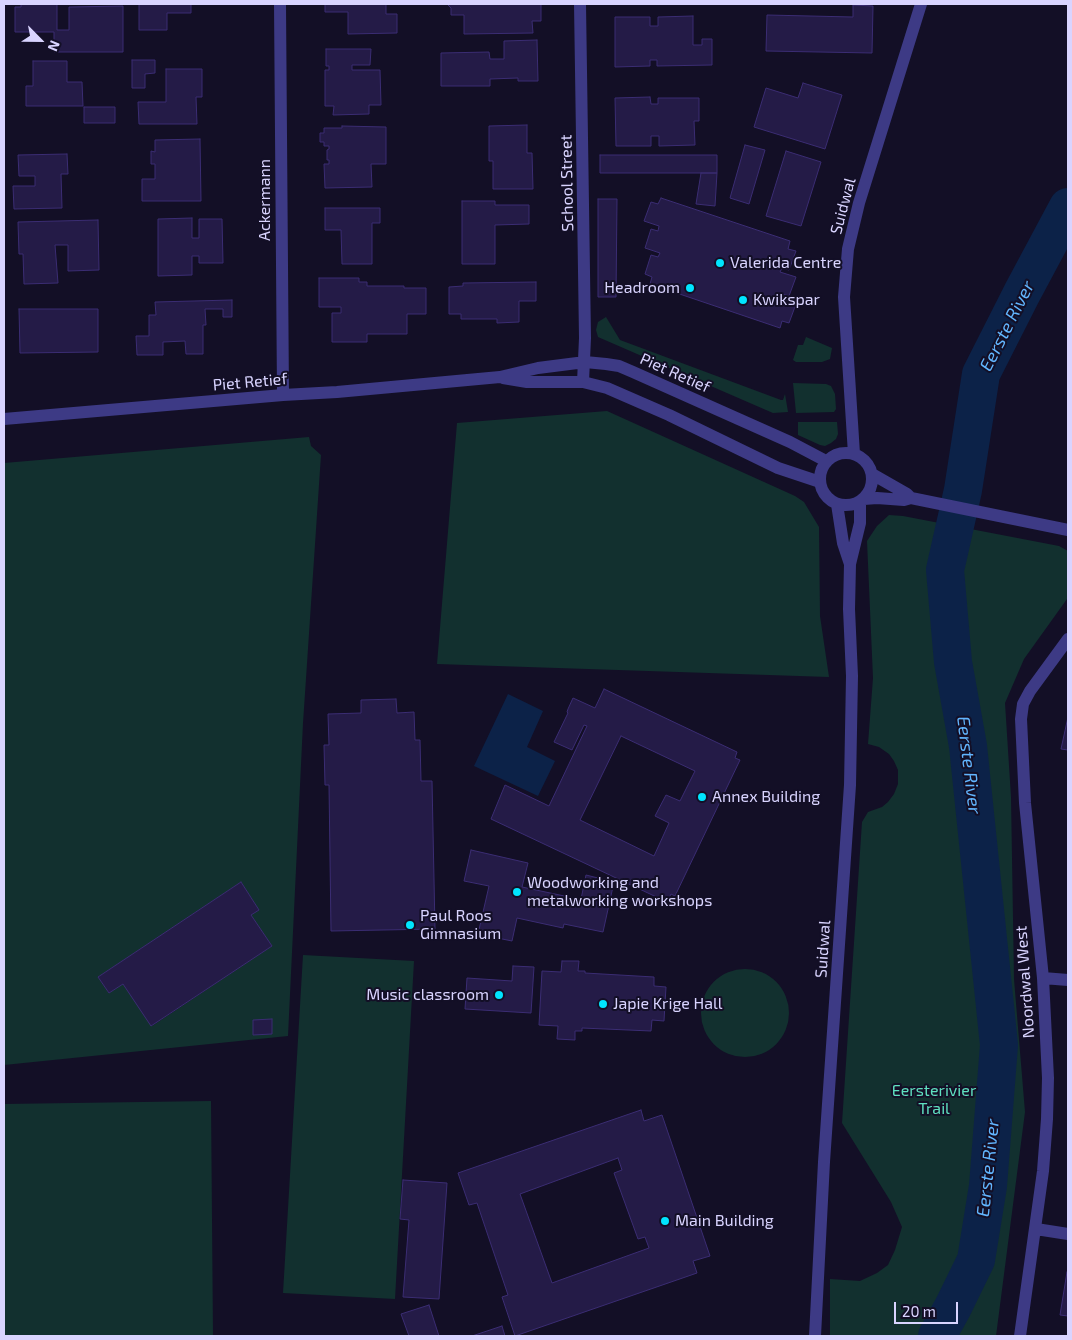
<!DOCTYPE html>
<html>
<head>
<meta charset="utf-8">
<style>
  body { margin:0 }
  #map { position:relative; width:1072px; height:1340px; overflow:hidden; background:#130f26; font-family:"Exo 2",sans-serif }
  canvas { display:block }
  .frame { position:absolute; inset:0; border:5px solid #d9d4ff; pointer-events:none }
  .north { position:absolute; left:15px; top:15px; width:50px; height:50px; -webkit-text-stroke:4px #130f26; paint-order:stroke; rotate:113deg; font-size:14px; font-weight:700; line-height:20px; text-align:center; color:#d9d4ff }
  .north::after { content:''; display:block; margin:auto; width:18px; height:22px; background:#d9d4ff; clip-path:polygon(50% 0,100% 100%,50% 72%,0 100%) }
  .scale { position:absolute; left:894px; top:1302px; width:64px; height:22px; box-sizing:border-box; border:2px solid #d9d4ff; border-top:0; padding-left:6px; font-size:15px; line-height:18px; white-space:nowrap; color:#d9d4ff; -webkit-text-stroke:4px #130f26; paint-order:stroke }
</style>
</head>
<body>
<div id="map">
<canvas width="1072" height="1340"></canvas>
<div class="frame"></div>
<div class="north">N</div>
<div class="scale">20 m</div>
</div>
<script>
const ctx = document.querySelector('canvas').getContext('2d');
ctx.lineJoin = 'round';
function fill(path, color) { ctx.fillStyle = color; ctx.fill(path, 'evenodd'); }
const toPath = rows => new Path2D(rows.map(r => 'M' + r).join(''));
function strokePath(path, color, width, dash) { ctx.strokeStyle = color; ctx.lineWidth = width; ctx.lineCap = dash ? 'butt' : 'round'; ctx.setLineDash(dash || []); ctx.stroke(path); }
function drawText(font, color, halo, rows, align = 'center') {
  ctx.font = font + ' "Exo 2",sans-serif'; ctx.lineWidth = 4; ctx.setLineDash([]); ctx.textBaseline = 'middle'; ctx.strokeStyle = halo; ctx.fillStyle = color; for (const [text, x, y, turn = 0] of rows) {
    ctx.save(); ctx.translate(x, y); ctx.rotate((+turn || 0) * Math.PI / 180); ctx.textAlign = isNaN(turn) ? turn : align; if (halo) ctx.strokeText(text, 0, 0); ctx.fillText(text, 0, 0); ctx.restore();
  }
}
fill(toPath([
  [606,317,620,340,781,400,783,400,785,394,788,412,773,413,766,410,598,337,596,330,598,322],
  [806,337,832,348,830,359,822,362,796,362,793,360,798,345,803,345],
  [793,383,826,384,831,386,835,394,836,409,834,412,796,413],
  [607,411,795,496,804,502,819,527,820,616,829,677,437,664,457,423],
  [798,422,837,422,838,434,836,439,831,443,825,446,820,445,798,435],
  [309,437,311,446,321,455,303,723,288,1036,4,1065,4,463],
  [241,882,259,910,251,915,272,946,152,1026,123,984,109,993,98,977],
  [889,515,903,516,1059,546,1068,551,1067,599,1024,659,1005,703,1011,797,1014,979,1025,1112,996,1336,830,1336,830,1279,860,1281,877,1273,888,1265,895,1250,902,1227,891,1202,842,1123,862,822,868,812,882,807,888,802,894,794,898,784,898,770,894,761,889,754,879,747,868,744,873,678,867,541,877,526],
  [303,955,414,961,395,1299,283,1293],
  '701 1013a44 44 0 1 1 88 0a44 44 0 1 1-88 0Z',
  [211,1101,213,1336,4,1336,4,1104]
]), '#12302f');
fill(toPath([
  [508,694,543,711,527,747,555,761,538,796,474,766]
]), '#0c2248');
strokePath(toPath([
  [937,1336,953,1307,976,1260,988,1186,999,1045,968,746,953,662,945,570,963,490,981,374,1022,293,1068,207]
]), '#0c2248', 38);
const building = toPath([
  [21,4,57,4,57,30,69,30,69,7,123,6,123,52,54,52,54,32,15,32,15,7,21,7,21,4],
  [139,4,191,4,191,13,167,13,167,30,139,30,139,4],
  [325,4,386,4,386,14,397,14,397,33,348,34,348,12,325,12,325,4],
  [447,4,541,4,541,21,532,21,533,33,464,34,464,15,451,15,451,8,447,4],
  [853,5,873,6,872,53,766,51,767,15,853,17,853,5],
  [693,16,693,45,702,45,702,39,712,39,712,65,657,66,657,60,650,60,650,66,615,67,615,17,650,17,650,26,658,26,658,17,693,16],
  [537,40,538,81,518,81,518,78,490,79,490,86,441,86,441,53,489,52,490,59,504,59,504,41,537,40],
  [326,49,371,49,370,65,352,65,352,70,380,70,381,105,369,105,369,114,333,115,334,106,325,106,325,70,329,70,329,66,326,66,326,49],
  [132,60,155,60,155,73,145,74,145,88,132,88,132,60],
  [33,61,67,61,67,82,82,82,83,106,26,106,26,86,33,86,33,61],
  [166,69,202,69,202,97,196,97,197,124,139,124,138,102,166,102,166,69],
  [803,83,842,95,825,149,754,127,766,88,798,98,803,83],
  [650,97,651,104,658,104,658,98,699,98,699,121,694,121,695,145,659,146,659,136,651,136,651,146,616,146,615,98,650,97],
  [84,107,115,107,115,123,84,123,84,107],
  [527,125,527,153,532,153,533,189,493,189,493,161,489,161,489,126,527,125],
  [342,126,386,127,386,164,371,164,372,187,325,188,324,164,329,164,329,160,327,160,327,150,329,149,329,146,324,146,324,142,320,142,320,133,324,133,324,128,342,128,342,126],
  [200,139,201,201,142,201,142,179,155,179,155,164,151,164,151,151,155,152,155,140,200,139],
  [745,145,765,150,749,204,730,198,745,145],
  [786,151,821,162,801,226,766,216,786,151],
  [67,154,68,174,61,174,62,208,14,209,13,186,35,186,35,176,19,176,18,155,67,154],
  [600,155,717,155,717,173,600,173,600,155],
  [701,173,717,173,715,206,696,204,701,173],
  [661,198,790,241,788,249,796,251,789,270,782,268,780,272,796,277,789,296,782,294,780,299,796,304,789,323,782,321,780,328,650,284,652,277,645,274,651,255,658,257,660,253,645,248,651,229,658,231,659,226,644,221,651,202,658,204,661,198],
  [598,199,617,199,616,297,598,297,598,199],
  [462,201,495,201,495,205,529,205,529,224,495,225,495,264,462,264,462,201],
  [325,208,380,208,380,223,372,223,372,264,342,264,341,230,325,230,325,208],
  [192,218,192,238,199,238,199,219,222,219,223,263,199,263,199,256,192,256,192,275,158,276,158,219,192,218],
  [98,220,99,270,68,271,68,245,55,245,58,283,24,284,23,254,19,254,18,222,98,220],
  [319,278,359,278,359,282,367,282,367,286,404,286,404,288,426,288,426,314,407,314,407,334,367,334,367,342,332,342,332,313,341,313,341,307,319,307,319,278],
  [536,282,536,301,519,301,519,322,497,323,497,319,461,319,461,314,449,314,449,287,463,286,463,283,536,282],
  [232,300,232,317,223,317,223,309,205,309,206,325,203,325,203,354,186,354,185,341,163,342,163,355,137,355,136,336,149,336,149,315,156,315,155,302,232,300],
  [19,309,98,309,98,352,20,353,19,309],
  [604,689,737,752,735,758,740,760,675,896,671,894,667,902,491,819,505,785,549,806,587,726,584,725,572,750,554,742,568,713,567,712,568,709,573,698,595,708,604,689],
  [621,736,695,771,680,801,666,795,655,816,669,823,654,856,580,820,621,736],
  [396,699,397,713,414,712,415,740,420,740,421,781,432,781,435,929,331,931,329,785,325,785,324,745,329,745,328,714,361,713,361,700,396,699],
  [1068,717,1068,750,1061,749,1068,717],
  [471,850,528,863,522,887,569,897,569,901,580,904,586,875,614,882,603,932,564,924,563,928,517,918,512,941,478,934,489,886,464,881,471,850],
  [241,882,259,910,251,915,272,946,151,1026,123,984,109,993,98,977,241,882],
  [562,961,579,961,578,971,585,971,585,973,654,977,654,986,666,987,664,1021,652,1020,651,1031,582,1028,582,1031,575,1031,575,1040,557,1039,558,1026,539,1025,542,971,561,972,562,961],
  [513,966,534,967,531,1013,465,1009,467,978,512,981,513,966],
  [272,1019,272,1034,253,1035,253,1020,272,1019],
  [641,1110,644,1121,662,1115,710,1256,693,1261,697,1273,515,1336,502,1297,508,1295,477,1203,469,1205,458,1173,641,1110],
  [618,1158,622,1170,614,1173,638,1239,645,1237,649,1248,552,1283,520,1194,618,1158],
  [403,1180,447,1183,439,1299,403,1297,409,1220,400,1219,403,1180],
  [1067,1272,1068,1272,1068,1316,1060,1315,1067,1272],
  [429,1305,439,1336,409,1336,401,1314,429,1305],
  [502,1326,505,1336,472,1336,502,1326]
]);
fill(building, '#241b47');
strokePath(building, '#3b2d73', 1);
strokePath(toPath([
  [280,4,283,395],
  [580,4,585,338,583,382],
  [503,378,527,382,583,382,607,388,669,415,778,468,820,482],
  [4,419,283,395,337,392,500,377,538,368,585,362,606,364,619,366,633,372,790,442,826,461],
  '820 479a26 26 0 1 1 52 0a26 26 0 1 1-52 0Z',
  [854,454,844,297,848,249,859,203,921,4],
  [872,474,907,494,911,498],
  [864,499,877,498,904,500,911,498,1068,530],
  [837,504,843,543,850,564],
  [1043,978,1068,980],
  [1036,1229,1068,1234],
  [815,1336,824,1162,850,785,852,676,849,609,850,564,860,523,860,502],
  [1020,1336,1043,1171,1047,1119,1048,1078,1043,978,1025,803,1021,719,1023,704,1030,691,1068,639]
]), '#3d3a85', 12);
for (const [x, y, r, color] of [
  [720,263,5,"#00e5ff"],
  [690,288,5,"#00e5ff"],
  [743,300,5,"#00e5ff"],
  [702,797,5,"#00e5ff"],
  [517,892,5,"#00e5ff"],
  [410,925,5,"#00e5ff"],
  [499,995,5,"#00e5ff"],
  [603,1004,5,"#00e5ff"],
  [665,1221,5,"#00e5ff"]
]) { const dot = new Path2D(); dot.arc(x, y, r, 0, 2 * Math.PI); ctx.fillStyle = color; ctx.fill(dot); strokePath(dot, '#130f26', 2); }
drawText('16px', '#d9d4ff', '#130f26', [
  ["School Street",567,183,-91],
  ["Ackermann",265,200,-90],
  ["Suidwal",843,206,-75],
  ["Piet Retief",675,373,24],
  ["Piet Retief",250,382,-5],
  ["Suidwal",823,949,-86],
  ["Noordwal West",1025,982,-94]
]);
drawText('16px', '#d9d4ff', '#130f26', [
  ["Valerida Centre",730,263],
  ["Headroom",680,288,"right"],
  ["Kwikspar",753,300],
  ["Annex Building",712,797],
  ["Woodworking and",527,883],
  ["metalworking workshops",527,901],
  ["Paul Roos",420,916],
  ["Gimnasium",420,934],
  ["Music classroom",489,995,"right"],
  ["Japie Krige Hall",613,1004],
  ["Main Building",675,1221]
], 'left');
drawText('16px', '#5fe0c0', '#130f26', [
  ["Eersterivier",934,1091],
  ["Trail",934,1109]
]);
drawText('italic 18px', '#62b6ff', '#130f26', [
  ["Eerste River",1007,326,-63],
  ["Eerste River",969,765,83],
  ["Eerste River",988,1168,-84]
]);
</script>
</body>
</html>
